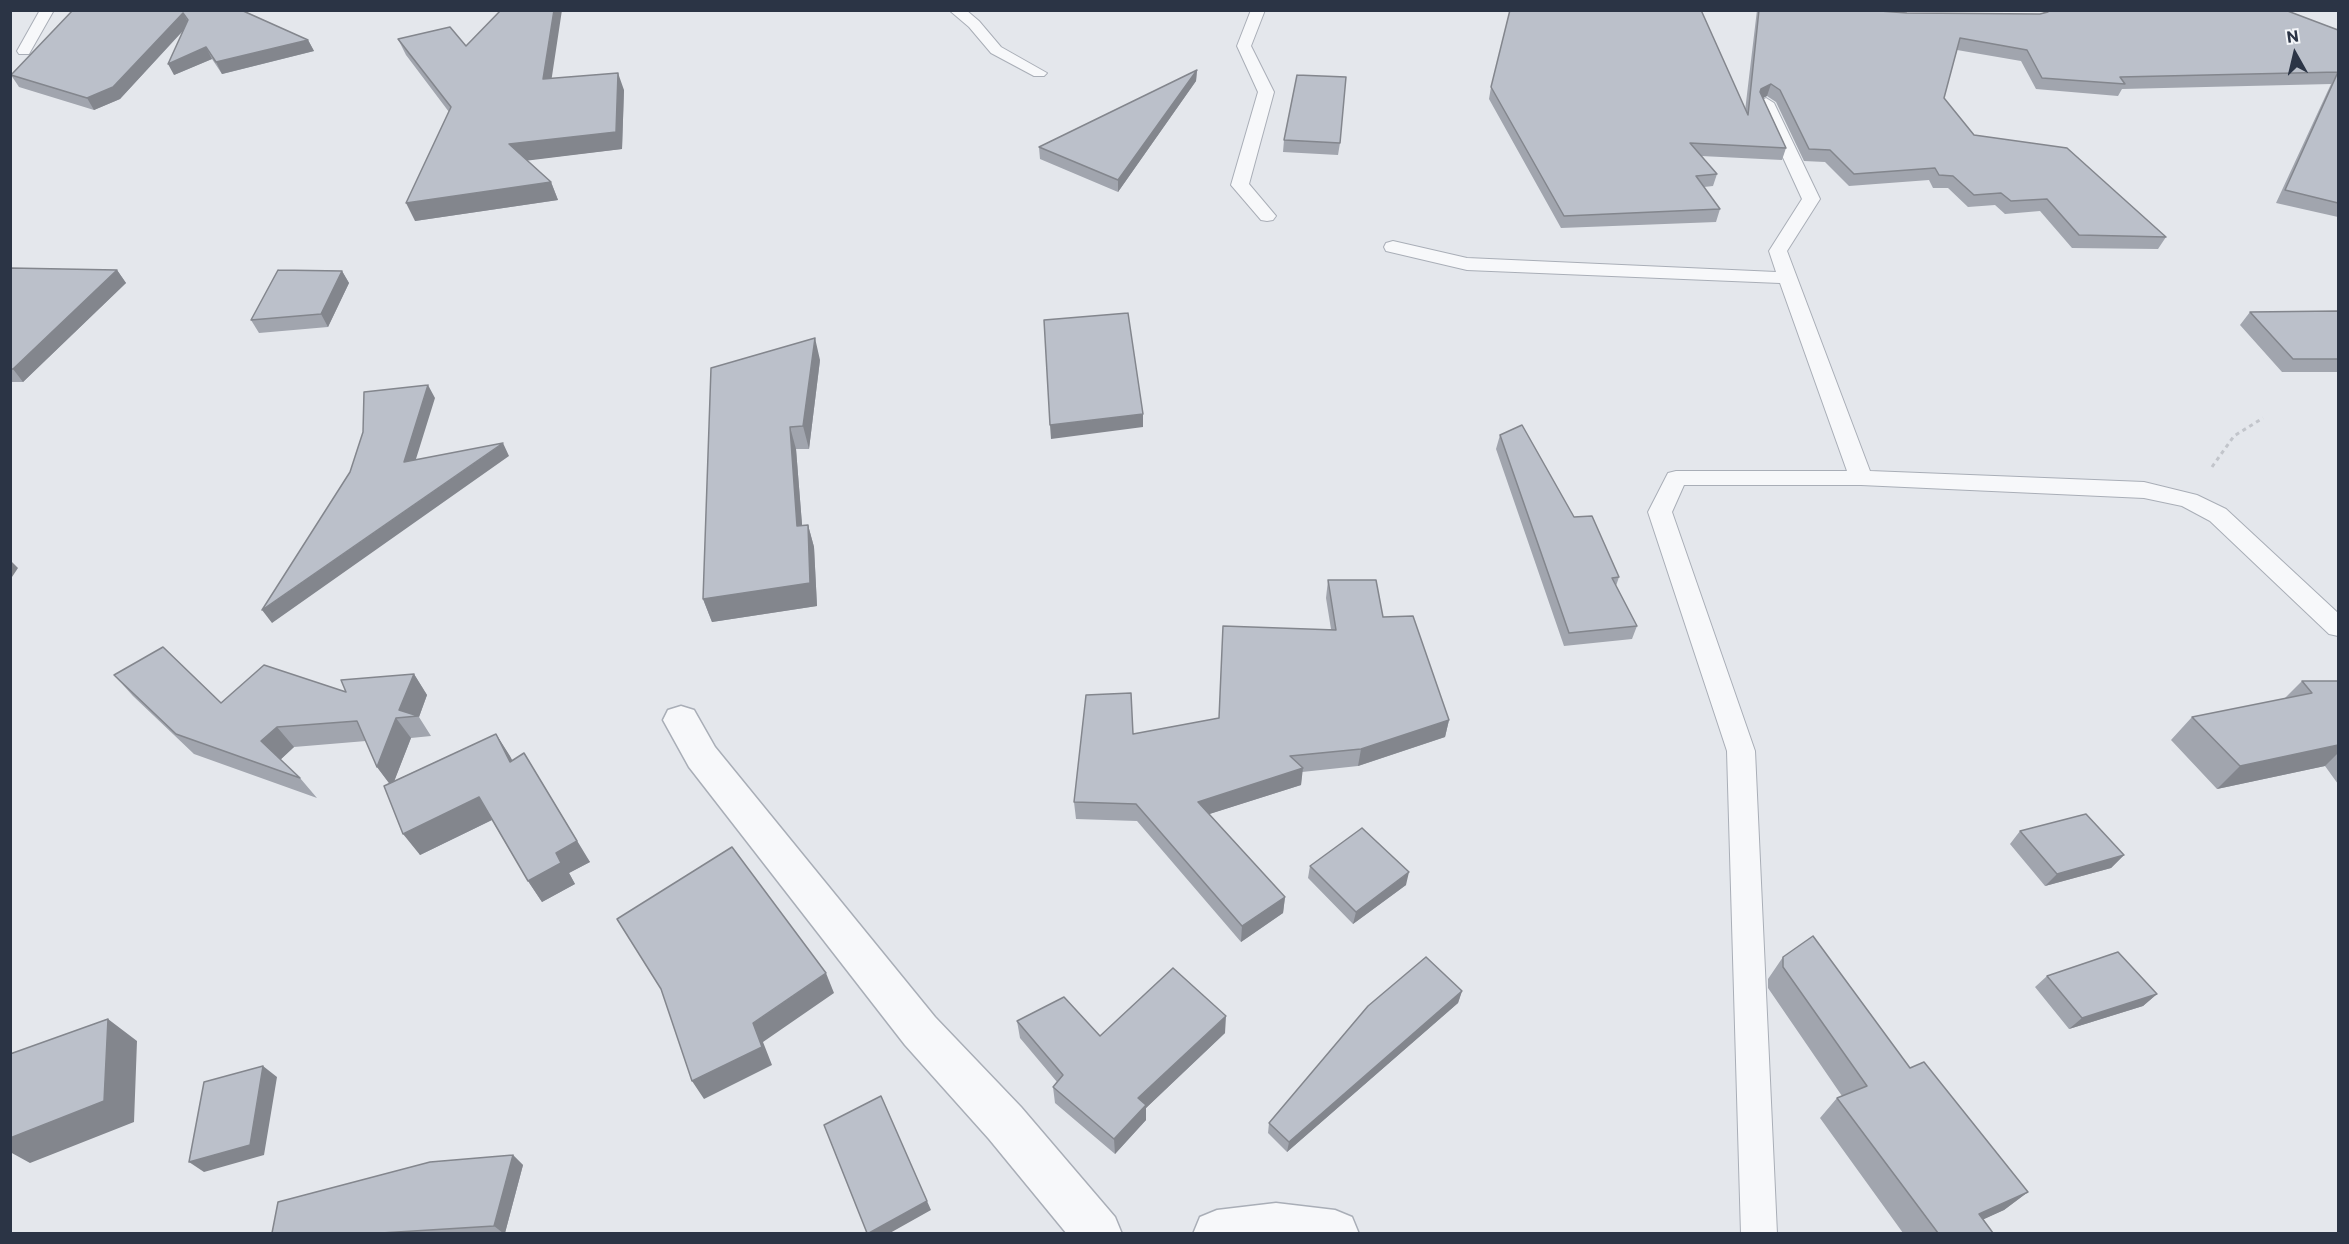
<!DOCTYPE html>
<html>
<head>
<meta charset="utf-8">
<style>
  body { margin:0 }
  #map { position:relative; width:2349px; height:1244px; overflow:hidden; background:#e4e7ec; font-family:Commissioner,sans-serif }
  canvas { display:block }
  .frame { position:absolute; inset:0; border:12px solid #2b3445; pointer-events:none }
  .north { position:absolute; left:2265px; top:24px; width:60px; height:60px; -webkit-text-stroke:4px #f4f6f9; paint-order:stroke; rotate:352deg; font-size:16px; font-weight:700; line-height:24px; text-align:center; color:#2b3445 }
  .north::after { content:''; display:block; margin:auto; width:21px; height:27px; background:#2b3445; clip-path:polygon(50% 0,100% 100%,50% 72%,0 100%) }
</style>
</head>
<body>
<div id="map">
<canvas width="2349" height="1244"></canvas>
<div class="frame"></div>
<div class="north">N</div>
</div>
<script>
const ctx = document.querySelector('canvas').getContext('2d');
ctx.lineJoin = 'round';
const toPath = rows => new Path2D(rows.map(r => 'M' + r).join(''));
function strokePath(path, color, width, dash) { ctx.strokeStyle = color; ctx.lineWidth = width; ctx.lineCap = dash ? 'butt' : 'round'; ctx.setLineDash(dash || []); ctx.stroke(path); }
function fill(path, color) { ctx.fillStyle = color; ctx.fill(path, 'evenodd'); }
const lane = toPath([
  [40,10,54,10,29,54,19,54,17,51,40,10],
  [949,10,966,10,979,21,1001,47,1047,73,1044,76,1034,76,991,53,969,27,949,10],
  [1251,10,1265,10,1251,46,1274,92,1249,184,1276,216,1273,220,1267,221,1261,220,1231,185,1258,92,1237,46,1251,10],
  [1766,98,1774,103,1820,199,1787,251,1870,471,2144,482,2197,495,2226,509,2338,613,2338,636,2329,634,2210,521,2182,506,2144,498,1861,485,1684,485,1672,512,1755,751,1777,1234,1741,1234,1727,751,1648,512,1668,473,1676,471,1847,471,1780,283,1467,270,1386,251,1384,247,1386,243,1393,241,1467,258,1776,272,1769,251,1802,199,1758,103,1766,98]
]);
const street = toPath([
  [681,706,694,710,715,747,935,1017,1021,1107,1115,1217,1122,1234,1067,1234,989,1139,905,1045,689,767,663,720,668,710,681,706],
  [1276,1203,1335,1210,1352,1217,1359,1234,1193,1234,1200,1217,1217,1210,1276,1203]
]);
strokePath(lane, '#a9aeb7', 2);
strokePath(street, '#a9aeb7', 3);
strokePath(toPath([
  [2212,467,2234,436,2263,418]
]), '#c2c5cb', 3, [4, 4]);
fill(lane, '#f7f8fa');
fill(street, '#f7f8fa');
fill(toPath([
  [73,10,241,10,308,40,314,51,222,74,212,59,174,75,182,32,120,99,94,110,19,87,11,75],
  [1757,10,1866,10,1907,13,2040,14,2044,13,2040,10,2285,10,2338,30,2338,217,2276,203,2331,84,2122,89,2118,96,2036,89,2021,61,1957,50,1944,98,1974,135,2166,237,2158,249,2072,248,2040,211,2005,214,1995,205,1968,207,1948,188,1933,188,1929,180,1849,186,1825,162,1804,161,1776,102,1767,96,1763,98,1786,148,1782,160,1701,156,1717,174,1713,186,1704,187,1720,209,1716,222,1561,228,1489,99,1491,87,1745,111],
  [398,39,466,46,551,78,624,90,622,149,527,160,551,182,558,200,415,221,449,112,406,55],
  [1197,70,1196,81,1118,192,1040,159,1039,147],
  [1284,140,1340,143,1338,155,1283,152],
  [10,268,117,270,126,283,23,382,10,382],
  [342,271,349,283,328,327,259,333,251,320],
  [2338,311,2338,372,2282,372,2240,325,2250,312],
  [820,360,809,449,796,449,802,525,808,525,814,547,817,606,712,622,703,599],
  [1500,435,1574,517,1619,577,1616,586,1637,626,1632,639,1564,646,1496,449],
  [1328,580,1383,617,1449,720,1445,737,1358,766,1302,772,1301,785,1209,814,1285,897,1283,913,1241,942,1137,821,1076,819,1074,802,1133,734,1219,718,1331,629,1326,598],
  [414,674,427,695,419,717,431,736,411,738,394,781,496,734,512,760,590,862,569,873,575,884,542,902,528,881,492,820,420,855,389,783,377,767,366,741,294,747,280,760,300,778,317,798,194,754,133,696,114,675,221,703,346,692],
  [2302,681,2338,681,2338,784,2325,766,2217,789,2171,740,2192,717,2284,699],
  [2020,831,2124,855,2111,868,2045,886,2010,844],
  [1310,866,1406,885,1353,924,1308,878],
  [1783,957,1910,1068,2028,1192,2004,1210,1983,1219,1993,1233,1903,1233,1820,1118,1837,1098,1842,1096,1768,988,1768,979],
  [2047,976,2157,994,2143,1006,2069,1029,2035,987],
  [1462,991,1458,1003,1287,1152,1268,1133,1269,1123],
  [1017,1021,1100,1036,1225,1033,1146,1108,1146,1120,1115,1154,1055,1103,1053,1087,1057,1082,1020,1038],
  [513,1155,523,1165,505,1233,272,1233]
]), '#a1a5ae');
fill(toPath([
  [554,10,562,10,549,96,543,79],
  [183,13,189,24,120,99,94,110,87,98],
  [308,40,314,51,222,74,216,62],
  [206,47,212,59,174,75,168,64],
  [1197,70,1196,81,1118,192,1118,180],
  [618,73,624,90,622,149,516,162,509,144],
  [1771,84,1767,96,1757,101,1761,89],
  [551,182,558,200,415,221,406,203],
  [117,270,126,283,23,382,13,369],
  [342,271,349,283,328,327,321,314],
  [815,338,820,360,809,449,803,426],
  [428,385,435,398,411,475,404,462],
  [1143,414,1143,427,1051,439,1050,425],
  [790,427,796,449,804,549,797,526],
  [503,443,509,456,272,623,262,610],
  [808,525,814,547,817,606,712,622,703,599],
  [10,560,18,568,10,580],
  [414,674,427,695,419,717,418,716,399,710],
  [396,718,411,738,392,787,377,767],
  [1449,720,1445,737,1358,766,1361,749],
  [277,727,294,747,279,761,261,741],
  [496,734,510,756,524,783,510,762],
  [2338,745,2338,753,2325,766,2217,789,2240,766],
  [524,753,590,862,569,873,575,884,542,902,528,881],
  [1303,768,1301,785,1197,818,1198,802],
  [479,797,494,819,420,855,403,834],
  [2124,855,2111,868,2045,886,2057,874],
  [1409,872,1406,885,1353,924,1356,912],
  [1285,897,1283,913,1241,942,1242,926],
  [826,973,834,993,763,1042,772,1065,704,1099,692,1081,753,1023],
  [1462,991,1458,1003,1287,1152,1289,1142],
  [2157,994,2143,1006,2069,1029,2082,1018],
  [1226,1016,1225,1033,1146,1108,1146,1120,1115,1154,1114,1139,1138,1098],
  [108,1019,137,1041,134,1122,30,1163,10,1152,10,1138],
  [263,1066,277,1077,264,1155,204,1172,189,1162],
  [513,1155,523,1165,505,1233,503,1233,494,1226],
  [2028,1192,2004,1210,1956,1232,1979,1214],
  [927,1201,931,1210,890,1233,869,1233]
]), '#83868d');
const building = toPath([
  [73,10,241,10,308,40,216,62,206,47,168,64,188,20,183,13,113,87,87,98,11,75,73,10],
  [501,10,554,10,543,79,618,73,616,132,509,144,551,182,406,203,451,107,398,39,450,27,466,46,501,10],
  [1510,10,1701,10,1748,115,1759,10,1866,10,1907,13,2040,14,2048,12,2049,10,2285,10,2338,30,2338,203,2285,190,2338,72,2120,77,2125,84,2042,78,2027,50,1960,38,1944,98,1974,135,2067,148,2166,237,2079,235,2047,199,2011,201,2001,193,1974,195,1953,176,1939,175,1935,168,1854,174,1830,150,1809,149,1780,90,1771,84,1761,89,1760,92,1786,148,1690,143,1717,174,1696,176,1720,209,1564,216,1491,87,1510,10],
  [1197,70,1118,180,1039,147,1197,70],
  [1297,75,1346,77,1340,143,1284,140,1297,75],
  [10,268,117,270,13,369,10,369,10,268],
  [278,270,342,271,321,314,251,320,278,270],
  [2338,311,2338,359,2293,359,2250,312,2338,311],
  [1128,313,1143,414,1050,425,1044,320,1128,313],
  [815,338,803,426,790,427,797,526,808,525,810,583,703,599,711,368,815,338],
  [428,385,404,462,503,443,262,610,350,472,363,432,364,392,428,385],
  [1522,425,1574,517,1592,516,1619,577,1612,578,1637,626,1569,633,1500,435,1522,425],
  [1328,580,1376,580,1383,617,1413,616,1449,720,1361,749,1290,756,1303,768,1198,802,1285,897,1242,926,1136,804,1074,802,1086,695,1131,693,1133,734,1219,718,1223,626,1336,630,1328,580],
  [163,647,221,703,264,665,346,692,341,680,414,674,399,710,418,716,396,718,377,767,357,721,277,727,261,741,300,778,176,734,114,675,163,647],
  [2302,681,2338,681,2338,745,2240,766,2192,717,2312,693,2302,681],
  [496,734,510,762,524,753,577,841,556,853,561,863,528,881,479,797,403,834,384,786,496,734],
  [2086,814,2124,855,2057,874,2020,831,2086,814],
  [1362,828,1409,872,1356,912,1310,866,1362,828],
  [732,847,826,973,753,1023,762,1047,692,1081,661,989,617,919,732,847],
  [1813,936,1910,1068,1924,1062,2028,1192,1979,1214,1993,1233,1938,1233,1837,1098,1867,1086,1783,967,1783,957,1813,936],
  [2118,952,2157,994,2082,1018,2047,976,2118,952],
  [1426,957,1462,991,1289,1142,1269,1123,1368,1006,1426,957],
  [1173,968,1226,1016,1138,1098,1146,1105,1114,1139,1053,1087,1063,1075,1017,1021,1064,997,1100,1036,1173,968],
  [108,1019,104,1101,10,1138,10,1054,108,1019],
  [263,1066,250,1145,189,1162,204,1082,263,1066],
  [881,1096,927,1201,869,1233,867,1233,824,1125,881,1096],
  [513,1155,494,1226,381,1233,272,1233,278,1202,430,1162,513,1155]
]);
fill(building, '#bbc0ca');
strokePath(building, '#83868d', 1.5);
</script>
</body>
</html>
